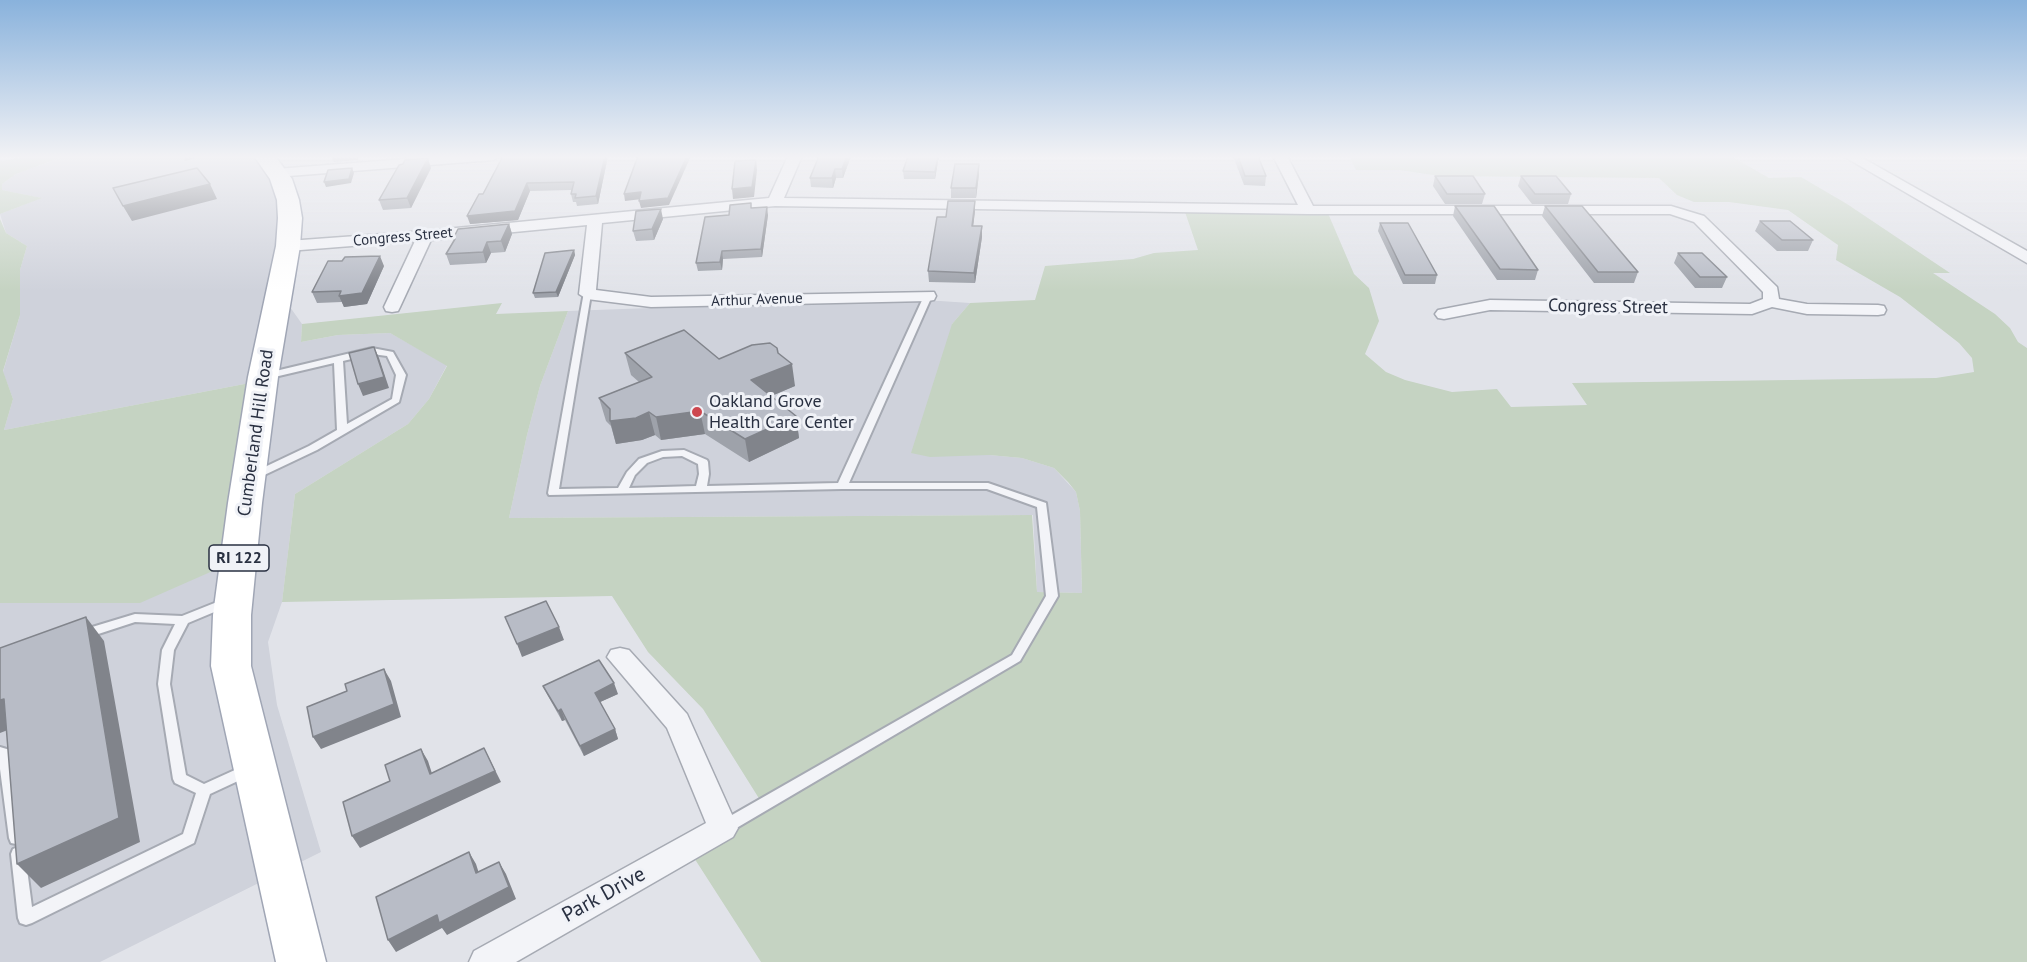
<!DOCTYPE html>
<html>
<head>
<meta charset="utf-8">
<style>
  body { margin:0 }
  canvas { display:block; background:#e1e3e9 }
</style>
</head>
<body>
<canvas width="2027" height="962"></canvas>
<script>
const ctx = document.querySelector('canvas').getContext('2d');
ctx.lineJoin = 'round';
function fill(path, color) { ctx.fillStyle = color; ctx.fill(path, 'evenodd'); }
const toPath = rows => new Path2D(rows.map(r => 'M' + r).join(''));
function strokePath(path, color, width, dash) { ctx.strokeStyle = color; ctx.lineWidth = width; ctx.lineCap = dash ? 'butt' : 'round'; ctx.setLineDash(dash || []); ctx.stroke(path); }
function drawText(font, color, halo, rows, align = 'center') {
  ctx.font = font + ' "PT Sans",sans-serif'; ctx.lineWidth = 6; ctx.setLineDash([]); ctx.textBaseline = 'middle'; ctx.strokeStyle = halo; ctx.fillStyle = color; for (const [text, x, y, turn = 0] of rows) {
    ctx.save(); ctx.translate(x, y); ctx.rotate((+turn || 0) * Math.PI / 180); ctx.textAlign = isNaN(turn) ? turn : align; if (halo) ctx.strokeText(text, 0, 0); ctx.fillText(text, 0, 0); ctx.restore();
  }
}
fill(toPath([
  [65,156,273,156,290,176,294,194,298,251,290,307,302,324,301,342,338,335,390,333,447,365,429,399,408,424,295,494,282,602,268,642,277,705,321,852,100,962,0,962,0,603,140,603,255,382,4,430,13,399,3,372,20,315,20,270,27,246,6,233,0,214,41,198,2,190,2,184,16,174],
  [940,301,970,303,952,324,989,455,1022,458,1054,468,1076,492,1080,511,1082,593,1037,592,1033,515,509,518,527,435,540,386,568,311,787,303]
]), '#cfd2db');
fill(toPath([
  [34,156,65,156,16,174,2,184,2,190,42,198,0,214,0,161],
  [1349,156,1731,156,1769,178,1801,177,1847,204,1950,273,1933,273,1995,314,2010,328,2018,342,2027,348,2027,962,761,962,689,850,765,808,703,709,648,652,612,596,282,602,295,494,408,424,429,399,447,366,390,333,338,335,301,342,302,324,502,303,496,314,568,311,540,386,527,435,509,518,1032,515,1037,592,1082,593,1080,511,1076,492,1068,482,1054,468,1022,458,989,455,930,457,911,453,952,324,970,303,1035,300,1045,266,1133,259,1154,253,1198,250,1184,209,1327,211,1354,274,1369,288,1379,321,1365,354,1386,372,1405,380,1452,392,1497,389,1511,407,1587,405,1572,383,1936,378,1974,372,1972,358,1959,343,1900,297,1836,260,1838,245,1788,210,1729,202,1694,202,1677,195,1659,178,1440,176,1399,170,1356,170],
  [0,219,6,233,27,246,20,270,20,315,3,371,13,399,4,430,255,382,231,502,215,570,140,603,0,603]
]), '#c5d3c2');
const lane = toPath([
  [584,292,587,292,591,294,559,489,618,488,627,472,639,459,662,451,684,450,707,460,708,462,709,474,707,486,838,483,924,296,925,294,931,294,932,296,849,483,988,483,1046,503,1058,596,1020,661,728,833,723,834,718,833,716,828,718,823,1012,655,1046,596,1037,507,987,489,842,489,549,495,548,493,584,292],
  [682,456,698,464,699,474,696,486,629,488,635,475,647,463,663,457,682,456],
  [372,348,393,352,406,375,399,402,317,450,258,478,250,478,249,476,250,474,309,446,337,430,334,363,266,379,263,378,261,376,263,374,372,348],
  [372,354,387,356,396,375,392,399,347,424,343,361,372,354],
  [227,598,231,599,233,602,231,605,188,623,174,650,170,684,186,775,204,784,248,764,253,766,255,770,253,774,210,794,194,843,32,923,26,925,20,923,18,918,11,854,13,849,18,847,23,849,25,854,32,907,183,834,196,793,175,783,173,779,158,684,162,650,175,624,135,622,83,639,79,637,77,634,79,631,135,614,182,616,227,598],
  [0,747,10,750,12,754,23,838,21,843,16,844,11,843,9,838,0,769,0,747]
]);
const street = toPath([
  [444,156,500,156,493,160,276,177,269,173,276,169,444,156],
  [788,156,802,156,784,198,1298,205,1273,156,1287,156,1313,206,1671,206,1704,216,1777,287,1779,299,1807,304,1878,305,1884,306,1886,310,1884,314,1878,315,1807,314,1772,307,1752,314,1490,310,1444,319,1438,318,1435,314,1438,310,1490,300,1750,304,1763,299,1763,292,1694,222,1670,214,1308,214,775,206,602,223,596,290,651,297,934,292,936,296,934,300,928,301,651,307,587,299,579,294,587,225,431,240,400,307,398,311,392,312,386,311,384,307,415,241,288,251,280,246,288,241,425,231,769,198,788,156],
  [1843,156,1859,156,2027,251,2027,263,1843,156],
  [620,648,629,650,687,714,738,828,733,837,516,962,469,962,474,951,706,823,667,728,607,657,611,650,620,648]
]);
const primary = toPath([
  [254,156,275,156,292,179,299,200,302,218,300,246,278,377,262,503,251,615,251,666,326,962,276,962,211,666,213,615,228,503,248,377,276,246,278,218,277,200,270,179,254,156]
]);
strokePath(lane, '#a6aab3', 4);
strokePath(street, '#a6aab3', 3);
strokePath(primary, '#a0a6b5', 3);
fill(lane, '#f3f4f8');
fill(street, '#f3f4f8');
fill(primary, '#fff');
fill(toPath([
  [608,156,598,204,577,206,576,202,573,202,571,194,572,190,530,191,518,220,470,224,483,194],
  [819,156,851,156,843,178,836,178,833,188,811,187,810,178],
  [939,156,935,179,904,179,903,171],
  [1233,156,1258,156,1266,176,1265,186,1244,185],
  [979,164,979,174,976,198,951,198,951,188],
  [431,168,411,208,383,210,379,200],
  [1435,176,1485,194,1482,204,1445,204,1433,186],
  [1521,176,1571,194,1568,204,1532,204,1518,186],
  [975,201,975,211,973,226,982,226,982,237,975,283,929,282,928,271,946,217],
  [1455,206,1538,270,1535,280,1497,280,1453,216],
  [1545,206,1638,272,1634,283,1594,283,1542,216],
  [752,208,768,215,762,257,723,259,722,270,698,271,696,263,729,215],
  [663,219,654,240,636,241,633,231],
  [1760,221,1813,240,1808,251,1777,251,1755,231],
  [1380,223,1437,275,1435,284,1403,284,1378,231],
  [509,224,512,234,505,252,491,253,486,263,450,265,446,254,454,241,453,239],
  [574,250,575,255,558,297,535,298,533,293],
  [1678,253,1727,277,1722,288,1695,288,1674,263],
  [384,266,367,304,344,307,342,302,317,303,312,292],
  [625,353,719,359,778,353,795,386,771,396,796,416,799,438,749,462,705,434,661,440,655,435,642,440,616,444,611,426,606,421,599,398,639,382,631,375],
  [543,686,618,694,600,702,615,729,618,739,584,756,565,720,562,721,548,696]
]), '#9ea2aa');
fill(toPath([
  [183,156,204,156,185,161],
  [331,156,359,156,358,160,334,162],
  [605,156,608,156,598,204,596,196],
  [687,156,691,156,669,205,641,208,639,201],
  [847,156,851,156,843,178,842,169],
  [938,156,939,156,935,179,935,172],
  [428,158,431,168,411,208,407,198],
  [756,160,757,170,754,197,733,199,732,189],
  [979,164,979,174,976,198,976,188],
  [352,168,354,173,351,183,326,187,324,182],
  [835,169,836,178,833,188,832,178],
  [527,183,530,191,518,220,470,224,467,216],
  [210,184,217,199,132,221,123,206],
  [641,192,642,199,625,201,624,194],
  [975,201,975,211,972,236,972,226],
  [767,207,768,215,762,257,761,249],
  [661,209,663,219,654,240,652,229],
  [509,224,512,234,505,252,501,241],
  [982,226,982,237,975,283,974,273],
  [487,242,491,253,486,263,483,252],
  [574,250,575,255,558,297,556,292],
  [722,251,723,259,722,270,720,262],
  [380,256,384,266,367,304,344,307,339,296],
  [374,347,379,358,389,388,363,396,358,384],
  [792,364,795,386,755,403,751,380],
  [700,411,705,434,661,440,656,417],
  [649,412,655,435,642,440,616,444,610,421],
  [796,416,799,438,749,462,745,439],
  [86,617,104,641,140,842,41,888,17,864],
  [559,627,564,640,522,657,517,644],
  [384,669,391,681,401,717,321,749,313,737],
  [614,683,618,694,598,703,595,693],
  [4,699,26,723,0,733,0,700],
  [561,709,565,720,562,721,558,711],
  [615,729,618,739,584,756,580,746],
  [484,748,501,782,360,848,352,836],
  [421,749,428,761,436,786,430,774],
  [469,852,476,864,483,886,476,873],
  [499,862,506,874,516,899,447,935,442,928,396,952,388,940]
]), '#81848b');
const building = toPath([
  [503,156,605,156,596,196,575,198,576,194,571,194,574,182,527,183,515,211,467,216,479,194,483,194,503,156],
  [638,156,687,156,668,198,639,201,641,192,624,194,638,156],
  [819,156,847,156,842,169,835,169,832,178,810,178,819,156],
  [908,156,938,156,935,172,903,171,908,156],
  [1238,156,1258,156,1266,176,1245,176,1238,156],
  [428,158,407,198,379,200,399,165,403,164,405,160,428,158],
  [756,160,752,187,732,189,735,161,756,160],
  [955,164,979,164,976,188,951,188,955,164],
  [197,168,210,184,123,206,113,188,197,168],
  [352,168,349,179,324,182,328,170,352,168],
  [1435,176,1473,176,1485,194,1447,194,1435,176],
  [1521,176,1556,176,1571,194,1535,194,1521,176],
  [948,201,975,201,972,226,982,226,974,273,928,271,937,217,946,217,948,201],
  [751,203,751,208,767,207,761,249,722,251,720,262,696,263,705,217,729,215,730,205,751,203],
  [1455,206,1494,206,1538,270,1500,269,1455,206],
  [1545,206,1582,206,1638,272,1598,272,1545,206],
  [661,209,652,229,633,231,636,211,661,209],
  [1760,221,1790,221,1813,240,1782,240,1760,221],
  [1380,223,1408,223,1437,275,1405,275,1380,223],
  [509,224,501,241,487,242,483,252,446,254,455,239,453,239,458,229,509,224],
  [574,250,556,292,533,293,545,253,574,250],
  [1678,253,1702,253,1727,277,1700,277,1678,253],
  [380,256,362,293,339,296,341,291,312,292,328,261,342,261,345,257,380,256],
  [684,330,719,359,752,345,770,343,777,348,778,353,792,364,751,380,796,416,745,439,700,411,656,417,649,412,636,418,610,421,610,409,599,398,652,377,625,353,684,330],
  [374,347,384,377,358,384,349,353,374,347],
  [546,601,559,627,517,644,505,617,546,601],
  [86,617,119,818,17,864,4,699,0,700,0,648,86,617],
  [599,660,614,683,595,693,615,729,580,746,561,709,558,711,543,686,599,660],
  [384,669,394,704,313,737,307,707,347,691,345,684,384,669],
  [484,748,495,771,352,836,343,802,390,781,385,765,421,749,430,774,484,748],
  [469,852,476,873,499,862,509,887,439,923,437,915,388,940,376,897,469,852]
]);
fill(building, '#b8bcc6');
strokePath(building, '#81848b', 1.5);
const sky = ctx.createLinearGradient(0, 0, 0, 291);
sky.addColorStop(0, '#89b2dc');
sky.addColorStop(0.54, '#f2f2f5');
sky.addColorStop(1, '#f2f2f500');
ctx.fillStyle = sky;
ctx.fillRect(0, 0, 2027, 291);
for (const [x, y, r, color] of [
  [697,412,6,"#cd474f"]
]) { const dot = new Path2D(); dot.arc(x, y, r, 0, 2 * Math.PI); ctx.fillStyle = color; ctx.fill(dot); strokePath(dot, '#f0f2f7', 2); }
drawText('15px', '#293041', '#f0f2f7', [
  ["Congress Street",403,237,-5],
  ["Arthur Avenue",757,300,-2]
]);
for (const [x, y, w] of [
  [239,558,60]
]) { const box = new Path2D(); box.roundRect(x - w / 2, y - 13, w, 26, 4.5); ctx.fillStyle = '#f0f2f7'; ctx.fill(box); strokePath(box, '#293041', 1.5); }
drawText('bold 16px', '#293041', null, [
  ["RI 122",239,558]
]);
drawText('18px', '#293041', '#f0f2f7', [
  ["Congress Street",1608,307,1],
  ["Cumberland Hill Road",256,433,-82]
]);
drawText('18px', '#293041', '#f0f2f7', [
  ["Oakland Grove",709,402],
  ["Health Care Center",709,423]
], 'left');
drawText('21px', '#293041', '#f0f2f7', [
  ["Park Drive",604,895,-29]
]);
</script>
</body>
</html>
